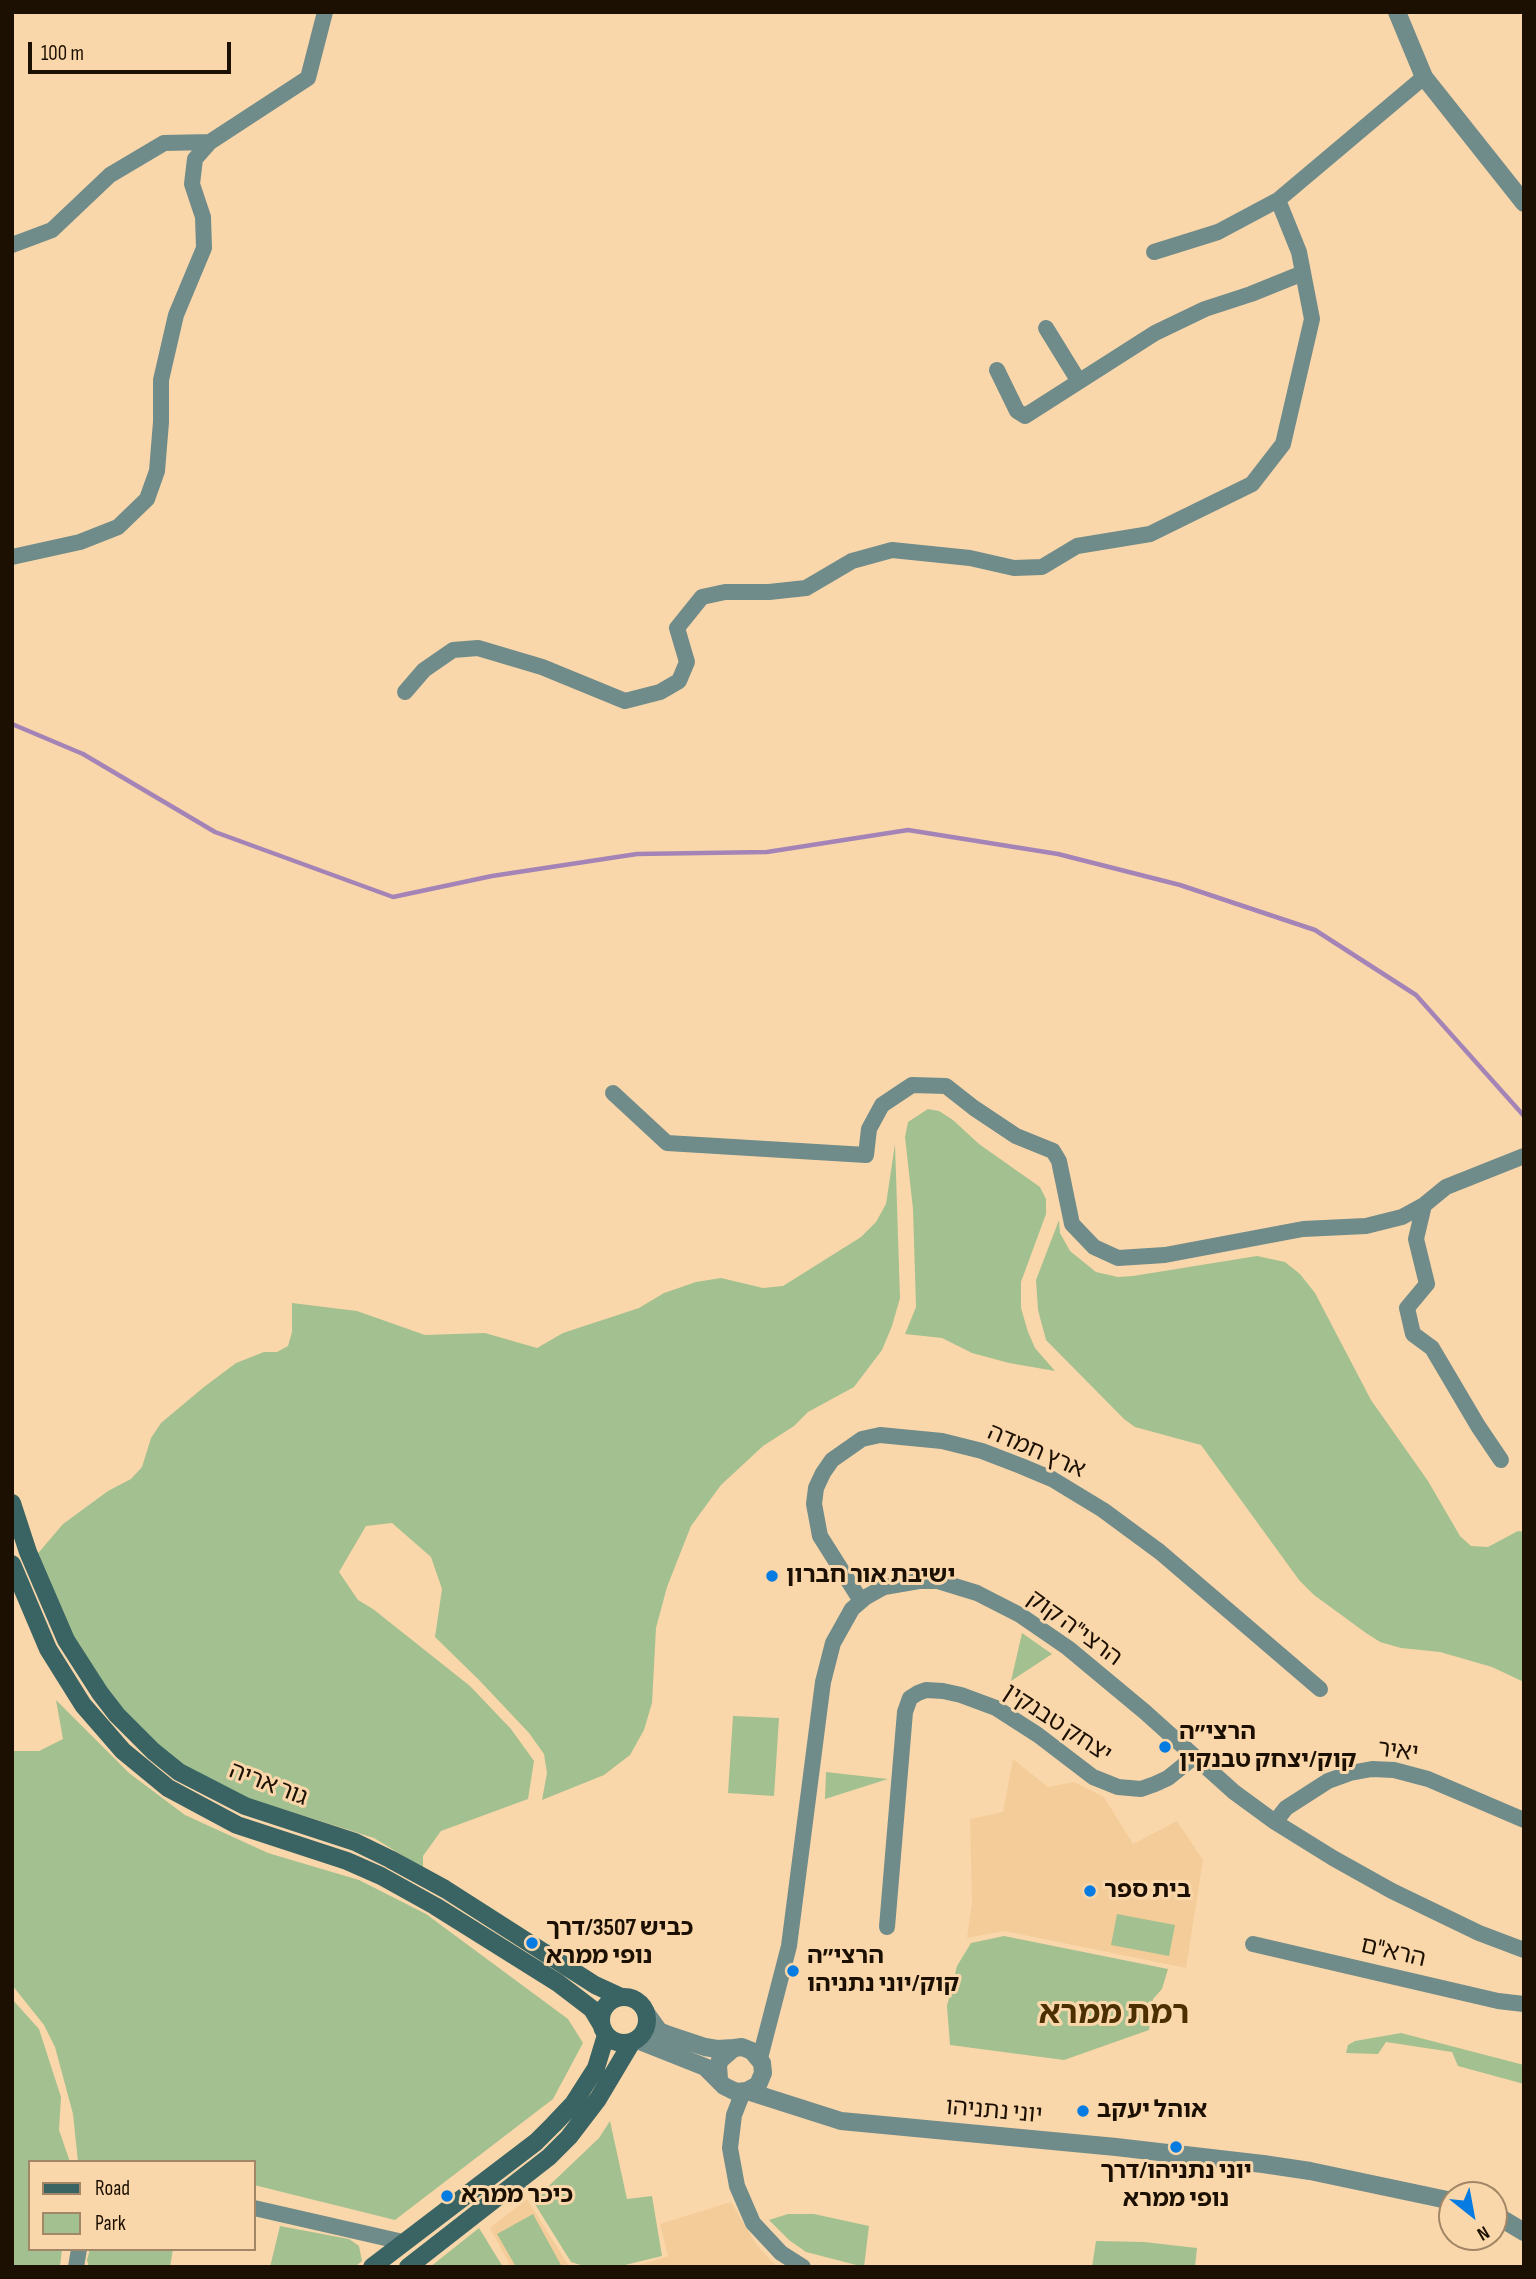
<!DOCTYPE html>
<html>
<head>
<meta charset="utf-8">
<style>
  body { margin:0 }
  #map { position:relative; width:1536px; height:2279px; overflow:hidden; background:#fad7aa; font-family:"Sofia Sans Condensed",sans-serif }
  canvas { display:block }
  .frame { position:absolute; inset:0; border:14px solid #1c1002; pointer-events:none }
  .legend { position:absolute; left:28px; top:2160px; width:228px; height:91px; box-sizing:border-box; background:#fad7aa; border:2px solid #a18767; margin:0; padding:9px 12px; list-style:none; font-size:21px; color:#1c1002 }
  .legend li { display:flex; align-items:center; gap:14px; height:35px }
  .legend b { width:35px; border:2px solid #a18767 }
  .north { position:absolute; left:1438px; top:2181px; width:70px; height:70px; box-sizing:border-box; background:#fad7aa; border:2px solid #a18767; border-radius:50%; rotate:149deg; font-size:19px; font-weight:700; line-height:28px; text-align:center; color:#1c1002 }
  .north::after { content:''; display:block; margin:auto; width:24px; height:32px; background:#067be2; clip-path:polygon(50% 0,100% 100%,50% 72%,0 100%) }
  .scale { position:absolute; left:28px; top:42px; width:203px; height:32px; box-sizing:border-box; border:4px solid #1c1002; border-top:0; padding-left:9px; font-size:21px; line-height:24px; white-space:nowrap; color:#1c1002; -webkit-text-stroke:5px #fad7aa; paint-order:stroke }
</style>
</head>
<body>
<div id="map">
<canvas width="1536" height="2279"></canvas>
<div class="frame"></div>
<ul class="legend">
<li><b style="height:9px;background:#396463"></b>Road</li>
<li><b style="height:19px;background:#a3c090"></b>Park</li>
</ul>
<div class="north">N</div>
<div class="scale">100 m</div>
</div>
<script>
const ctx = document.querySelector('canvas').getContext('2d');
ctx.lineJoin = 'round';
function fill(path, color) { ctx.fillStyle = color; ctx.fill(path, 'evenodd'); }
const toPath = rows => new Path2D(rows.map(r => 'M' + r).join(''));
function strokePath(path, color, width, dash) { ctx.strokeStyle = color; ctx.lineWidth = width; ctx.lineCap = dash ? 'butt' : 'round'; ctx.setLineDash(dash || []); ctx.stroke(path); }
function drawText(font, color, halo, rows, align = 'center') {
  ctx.font = font + ' "Sofia Sans Condensed","Noto Sans Hebrew",sans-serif'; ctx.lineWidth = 6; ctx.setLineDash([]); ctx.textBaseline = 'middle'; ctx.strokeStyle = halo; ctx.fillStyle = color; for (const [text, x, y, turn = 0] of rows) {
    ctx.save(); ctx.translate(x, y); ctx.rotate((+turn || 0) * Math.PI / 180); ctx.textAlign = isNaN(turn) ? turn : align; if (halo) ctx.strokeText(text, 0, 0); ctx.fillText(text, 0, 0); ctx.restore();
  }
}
fill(toPath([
  [1013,1759,1048,1787,1074,1782,1104,1797,1133,1844,1177,1821,1203,1860,1186,1968,1004,1931,967,1938,972,1902,970,1819,1003,1812],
  [527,2199,569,2266,570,2267,511,2267,490,2228],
  [731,2202,756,2244,777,2267,633,2267,668,2256,660,2224]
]), '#f4cc99');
fill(toPath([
  [928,1109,939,1111,953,1120,979,1144,1040,1187,1046,1199,1046,1214,1021,1282,1021,1308,1028,1332,1035,1348,1055,1371,1009,1363,972,1353,942,1338,905,1334,916,1307,913,1209,905,1137,908,1122],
  [895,1144,900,1298,892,1326,882,1350,854,1387,808,1412,794,1426,763,1446,721,1485,691,1526,667,1587,656,1628,652,1703,644,1730,630,1755,604,1775,542,1800,547,1773,544,1754,529,1733,479,1680,435,1637,442,1589,431,1557,392,1523,366,1526,339,1572,358,1600,373,1609,470,1686,511,1729,534,1761,528,1799,441,1831,423,1856,423,1868,374,1838,248,1798,176,1762,137,1727,85,1662,34,1558,63,1524,108,1491,131,1479,142,1467,151,1438,161,1423,204,1387,236,1363,264,1352,277,1352,288,1346,292,1332,292,1303,357,1311,425,1335,485,1333,537,1348,563,1333,639,1308,664,1293,696,1282,721,1278,763,1288,783,1286,861,1237,876,1222,886,1204],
  [1059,1220,1060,1233,1070,1251,1096,1272,1118,1277,1133,1276,1257,1256,1285,1262,1300,1274,1315,1293,1371,1400,1428,1481,1460,1536,1471,1546,1488,1547,1518,1531,1524,1532,1524,1682,1492,1667,1440,1652,1401,1648,1380,1642,1366,1633,1314,1595,1299,1580,1201,1445,1135,1427,1124,1419,1046,1340,1038,1310,1036,1280],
  [1022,1633,1052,1654,1011,1681],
  [56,1700,129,1773,185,1815,268,1853,359,1880,426,1914,568,2019,583,2043,553,2099,395,2220,254,2185,254,2162,78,2162,73,2114,55,2047,44,2025,12,1985,12,1751,39,1751,63,1739],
  [733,1716,779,1718,774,1796,728,1793],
  [826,1772,888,1779,825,1799],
  [1117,1914,1175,1925,1169,1956,1111,1945],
  [1004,1936,1168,1969,1162,1989,1153,1999,1149,2030,1064,2060,950,2045,947,2006,957,1966,971,1943],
  [12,1999,39,2029,61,2097,59,2130,70,2162,30,2162,30,2249,62,2249,60,2267,12,2267],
  [1401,2033,1524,2065,1524,2084,1458,2066,1452,2052,1386,2042,1378,2054,1346,2053,1348,2045,1355,2041],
  [610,2121,627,2199,652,2196,662,2256,617,2267,587,2267,571,2262,533,2201,599,2138],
  [533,2214,562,2267,516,2267,497,2234],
  [788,2214,814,2214,869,2226,864,2267,806,2252,789,2240,769,2220],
  [280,2226,349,2239,359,2246,362,2261,355,2267,270,2267],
  [479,2228,503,2267,430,2267],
  [1096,2241,1144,2242,1197,2248,1195,2267,1092,2267],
  [90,2249,173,2249,170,2267,89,2267,87,2260]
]), '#a3c090');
strokePath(toPath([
  [12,724,83,754,215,832,393,897,492,876,637,854,767,852,908,830,1058,854,1180,885,1315,930,1416,995,1524,1116]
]), '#a484b6', 4.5);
strokePath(toPath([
  [12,245,52,230,110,175,164,143,210,142],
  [1154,252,1218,232,1278,200,1424,77],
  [1046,328,1078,380],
  [997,370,1017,411,1025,416,1155,333,1205,309,1251,294,1303,273],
  [12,557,80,542,118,527,147,499,157,471,161,422,161,380,176,315,204,248,203,217,192,184,195,159,210,142,308,78,325,12],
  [405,692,424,670,453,650,478,648,542,667,625,701,660,692,679,681,687,662,677,628,702,597,725,592,769,592,806,588,852,561,892,550,970,558,1014,568,1042,567,1077,546,1150,534,1252,484,1283,444,1312,319,1299,252,1278,200],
  [613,1093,667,1143,866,1155,869,1129,882,1105,912,1085,946,1086,974,1108,1016,1136,1053,1151,1059,1161,1072,1224,1094,1247,1118,1258,1165,1255,1303,1229,1366,1226,1402,1217,1424,1205,1446,1187,1524,1156],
  [1424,1205,1416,1239,1427,1284,1407,1308,1413,1334,1432,1348,1478,1426,1501,1460],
  [861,1601,820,1536,814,1504,816,1488,823,1473,832,1460,862,1439,880,1435,942,1441,982,1451,1021,1466,1052,1479,1103,1510,1160,1552,1320,1689],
  [1275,1822,1286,1808,1328,1781,1350,1773,1372,1769,1394,1770,1428,1779,1524,1820],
  [887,1927,905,1712,910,1698,918,1693,926,1690,943,1691,961,1695,996,1708,1038,1735,1093,1777,1118,1787,1141,1789,1155,1784,1168,1778,1194,1757],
  [1253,1944,1498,2001,1524,2004],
  [760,2058,789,1946,823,1682,833,1643,852,1609,866,1597,884,1587,919,1581,938,1581,977,1593,1020,1615,1068,1648,1145,1712,1234,1792,1275,1822,1333,1858,1392,1891,1479,1933,1524,1950],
  [743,2092,734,2115,730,2148,737,2186,753,2223,781,2253,803,2267],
  [254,2208,403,2242],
  [76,2267,79,2249]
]), '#6f8b8a', 16);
strokePath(toPath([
  [1397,12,1424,77,1524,203],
  [646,2013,659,2031,669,2035,705,2047,717,2049,734,2048],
  [637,2040,705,2067,724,2086,736,2092,747,2091,758,2085,763,2073,762,2063,752,2051,742,2047,734,2048,720,2060,718,2066,719,2079],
  [747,2091,841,2121,1116,2147,1263,2164,1310,2171,1452,2201],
  [1494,2214,1524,2232]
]), '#6f8b8a', 18);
strokePath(toPath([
  [12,1503,28,1552,66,1640,100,1693,117,1715,153,1751,179,1772,245,1806,355,1842,390,1859,445,1889,595,1985,621,1997],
  [12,1564,48,1649,83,1705,123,1751,168,1788,237,1825,347,1861,381,1876,435,1906,558,1983,592,2009,601,2024],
  '601 2020a23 23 0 1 1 46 0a23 23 0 1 1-46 0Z',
  [372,2267,536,2142,554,2124,573,2104,596,2068,606,2035],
  [408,2267,549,2157,569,2137,598,2099,632,2042]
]), '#396463', 18);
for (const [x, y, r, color] of [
  [772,1576,7,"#067be2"],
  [1165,1747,7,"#067be2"],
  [1090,1891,7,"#067be2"],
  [532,1943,7,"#067be2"],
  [793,1971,7,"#067be2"],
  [1083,2111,7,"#067be2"],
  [1176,2147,7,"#067be2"],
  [447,2196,7,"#067be2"]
]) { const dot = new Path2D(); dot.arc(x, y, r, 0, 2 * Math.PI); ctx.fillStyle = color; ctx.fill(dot); strokePath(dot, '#fad7aa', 2.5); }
drawText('24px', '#1c1002', '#fad7aa', [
  ["ארץ חמדה",1036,1452,23],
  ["הרצי\"ה קוק",1074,1629,36],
  ["יצחק טבנקין",1057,1724,33],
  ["יאיר",1398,1752,7],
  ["גור אריה",268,1785,21],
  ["הרא\"ם",1393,1953,13],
  ["יוני נתניהו",994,2112,5]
]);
drawText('bold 24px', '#1c1002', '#fad7aa', [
  ["ישיבת אור חברון",786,1576],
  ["הרצי״ה",1179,1733],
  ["קוק/יצחק טבנקין",1179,1761],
  ["בית ספר",1104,1891],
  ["כביש 3507/דרך",546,1929],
  ["נופי ממרא",546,1957],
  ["הרצי״ה",807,1957],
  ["קוק/יוני נתניהו",807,1985],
  ["אוהל יעקב",1097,2111],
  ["יוני נתניהו/דרך",1176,2172,"center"],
  ["נופי ממרא",1176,2200,"center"],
  ["כיכר ממרא",461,2196]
], 'left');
drawText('bold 32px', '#4b2f00', '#fad7aa', [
  ["רמת ממרא",1114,2015]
]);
</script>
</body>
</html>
